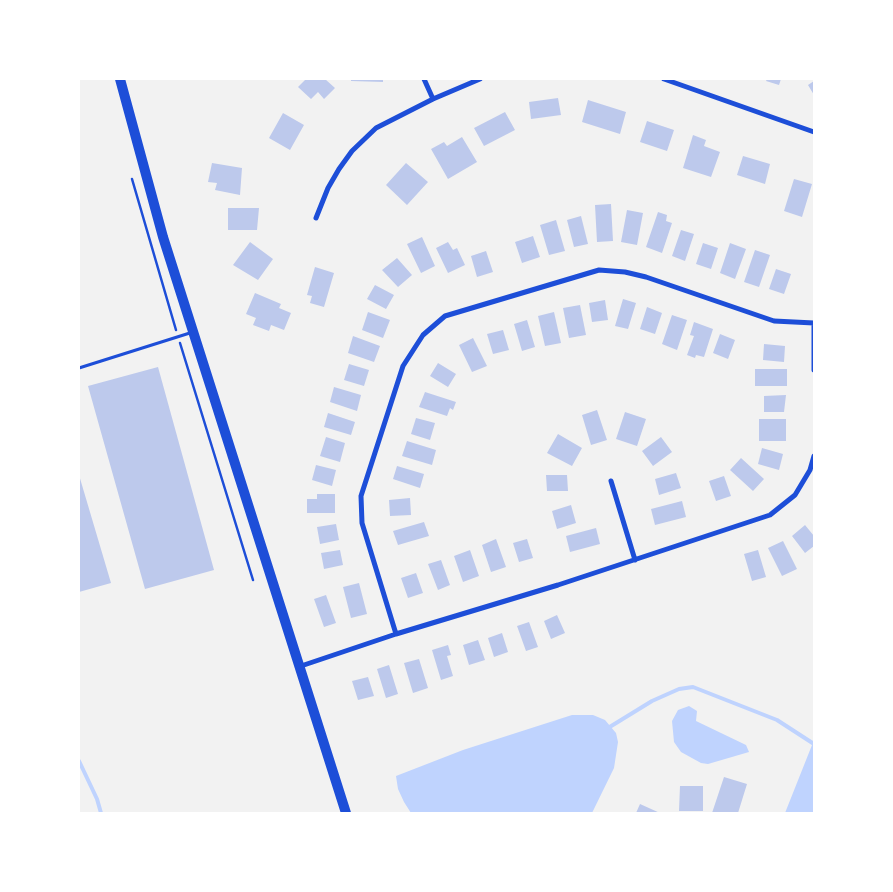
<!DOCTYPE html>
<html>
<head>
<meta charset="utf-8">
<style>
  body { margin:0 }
  #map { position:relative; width:893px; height:892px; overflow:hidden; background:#f2f2f2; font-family:"Noto Sans",sans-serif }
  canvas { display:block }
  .frame { position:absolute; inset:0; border:80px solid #fff; pointer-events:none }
</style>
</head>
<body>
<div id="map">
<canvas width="893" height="892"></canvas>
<div class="frame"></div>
</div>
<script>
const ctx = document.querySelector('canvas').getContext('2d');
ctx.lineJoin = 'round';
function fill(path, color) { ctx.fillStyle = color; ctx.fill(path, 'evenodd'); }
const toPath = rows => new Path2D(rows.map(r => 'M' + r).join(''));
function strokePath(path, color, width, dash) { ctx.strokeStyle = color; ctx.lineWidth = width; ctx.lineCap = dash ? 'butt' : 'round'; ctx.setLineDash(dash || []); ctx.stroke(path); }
fill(toPath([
  [689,706,697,711,696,721,746,745,749,752,708,764,701,763,681,752,674,742,672,721,678,710],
  [572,715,593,715,605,720,616,733,618,742,614,768,592,813,411,813,404,802,398,789,396,776,463,750],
  [814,740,814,813,785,813]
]), '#bfd3fe');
strokePath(toPath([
  [608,728,652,701,679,689,693,687,777,720,814,744],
  [79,761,97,799,101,813]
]), '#bfd3fe', 4);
fill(toPath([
  [306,79,325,79,335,88,324,99,318,92,311,99,298,87],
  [351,79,383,79,383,82,351,81],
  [767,79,781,79,779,85,766,81],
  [814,81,814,95,808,85],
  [558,98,561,115,531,119,529,102],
  [588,100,626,112,620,134,582,122],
  [505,112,515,130,484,146,474,128],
  [283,113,304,125,290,150,269,138],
  [647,121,674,130,667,151,640,142],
  [693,135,706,140,704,146,720,152,711,177,683,168],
  [462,137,477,162,448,179,431,149,444,142,447,146],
  [743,156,770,164,765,184,737,175],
  [212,163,242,168,240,195,215,190,217,183,208,182],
  [406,163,428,182,407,205,386,185],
  [794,179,812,184,802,217,784,211],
  [611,204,613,241,597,242,595,205],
  [228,208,259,208,257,230,228,230],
  [627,210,643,213,637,245,621,242],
  [658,212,667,215,666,221,672,223,662,253,646,247],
  [581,216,588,244,574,247,567,220],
  [556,220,565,251,549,255,540,225],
  [681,230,694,234,685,261,672,256],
  [533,236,540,257,522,263,515,242],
  [422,237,435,266,421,273,407,244],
  [250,242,273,259,258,280,233,265],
  [448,242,453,250,457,248,465,265,448,273,436,248],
  [703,243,718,248,711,269,696,264],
  [730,243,746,249,735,279,720,273],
  [755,250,770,255,759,287,744,282],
  [486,251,493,272,477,277,471,256],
  [397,258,412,275,398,287,382,270],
  [315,267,334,273,324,307,310,303,312,296,307,295],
  [776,269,791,274,784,294,769,289],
  [375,285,394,295,386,309,367,299],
  [255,293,281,304,279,308,291,313,284,330,271,325,269,331,253,325,256,318,246,314],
  [623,299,636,303,628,329,615,326],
  [605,300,608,320,592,322,589,303],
  [580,305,586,335,569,338,563,308],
  [647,307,662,313,655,334,640,329],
  [368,312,390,320,383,338,362,330],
  [554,312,561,343,545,346,538,316],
  [672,315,687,320,677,350,662,344],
  [527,320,535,347,522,351,514,324],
  [694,322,713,329,704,357,696,355,695,358,687,355,694,336,690,335],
  [503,330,509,350,493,354,487,334],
  [720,334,735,340,728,359,713,353],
  [353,336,380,346,374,362,348,353],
  [473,338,487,366,472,372,459,345],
  [764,344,785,346,784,362,763,360],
  [438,363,456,374,448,387,430,376],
  [349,364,369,370,364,386,344,380],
  [158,367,214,570,145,589,88,386],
  [755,369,787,369,787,386,755,386],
  [334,387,361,395,357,411,330,402],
  [425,392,456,402,453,410,450,408,447,416,419,407],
  [786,395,784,412,764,412,764,396],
  [597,410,607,440,591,445,582,415],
  [625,412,646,419,637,446,616,439],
  [328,413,355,422,351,435,324,427],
  [416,418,435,423,430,440,411,434],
  [759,419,786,419,786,441,759,441],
  [558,434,582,448,572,466,547,453],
  [326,437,345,443,340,462,320,456],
  [661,437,672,452,653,466,642,451],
  [407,441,436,450,432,465,402,456],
  [762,448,783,454,779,470,758,464],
  [741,458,764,479,753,491,730,470],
  [316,465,336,470,332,486,312,480],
  [397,466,424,474,420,488,393,479],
  [676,473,681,488,659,495,655,479],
  [79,475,111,583,79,592],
  [546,475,567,475,568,491,547,491],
  [724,476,731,496,716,501,709,481],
  [317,494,335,494,335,513,307,513,307,499,317,499],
  [410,498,411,515,390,516,389,500],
  [682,501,686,517,655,525,651,509],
  [571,505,576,523,557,529,552,511],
  [424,522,429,536,398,545,393,531],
  [336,524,339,540,320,544,317,527],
  [805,525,814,536,814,546,805,553,792,536],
  [596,528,600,544,570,552,566,536],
  [496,539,506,567,491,572,482,545],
  [527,539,533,558,519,562,513,543],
  [783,541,797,569,782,576,768,548],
  [340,550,343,565,324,569,321,553],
  [470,550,479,576,463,582,454,556],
  [758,550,766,577,752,581,744,554],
  [441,560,450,585,438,590,428,564],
  [416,573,423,593,408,598,401,578],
  [359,583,367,614,351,618,343,587],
  [326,595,336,623,324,627,314,599],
  [557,615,565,633,551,639,544,621],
  [529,622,538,647,526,651,517,626],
  [502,633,508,652,494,657,488,638],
  [478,640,485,660,469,665,463,645],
  [448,645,451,655,447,656,453,676,441,680,432,650],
  [419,659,428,688,413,693,404,663],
  [389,665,398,694,386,698,377,669],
  [368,677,374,696,358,700,352,681],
  [724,777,747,784,738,813,712,813],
  [680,786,703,786,703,811,679,811],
  [640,804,660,813,636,813]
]), '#bdc9ec');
strokePath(toPath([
  [132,179,176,330],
  [180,343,253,580]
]), '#1d4ed8', 2.5);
strokePath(toPath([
  [79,368,193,332]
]), '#1d4ed8', 3);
strokePath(toPath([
  [424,79,433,99],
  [664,79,814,132],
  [316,218,328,188,339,169,352,151,376,128,433,99,480,79],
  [814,326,814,370],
  [611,481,635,560],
  [396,634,362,523,361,496,403,366,423,335,445,316,599,270,625,272,646,277,774,321,814,323],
  [298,667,396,634,558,585,770,515,795,495,810,470,814,456]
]), '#1d4ed8', 5);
strokePath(toPath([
  [120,79,163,237,346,813]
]), '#1d4ed8', 10);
</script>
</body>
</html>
